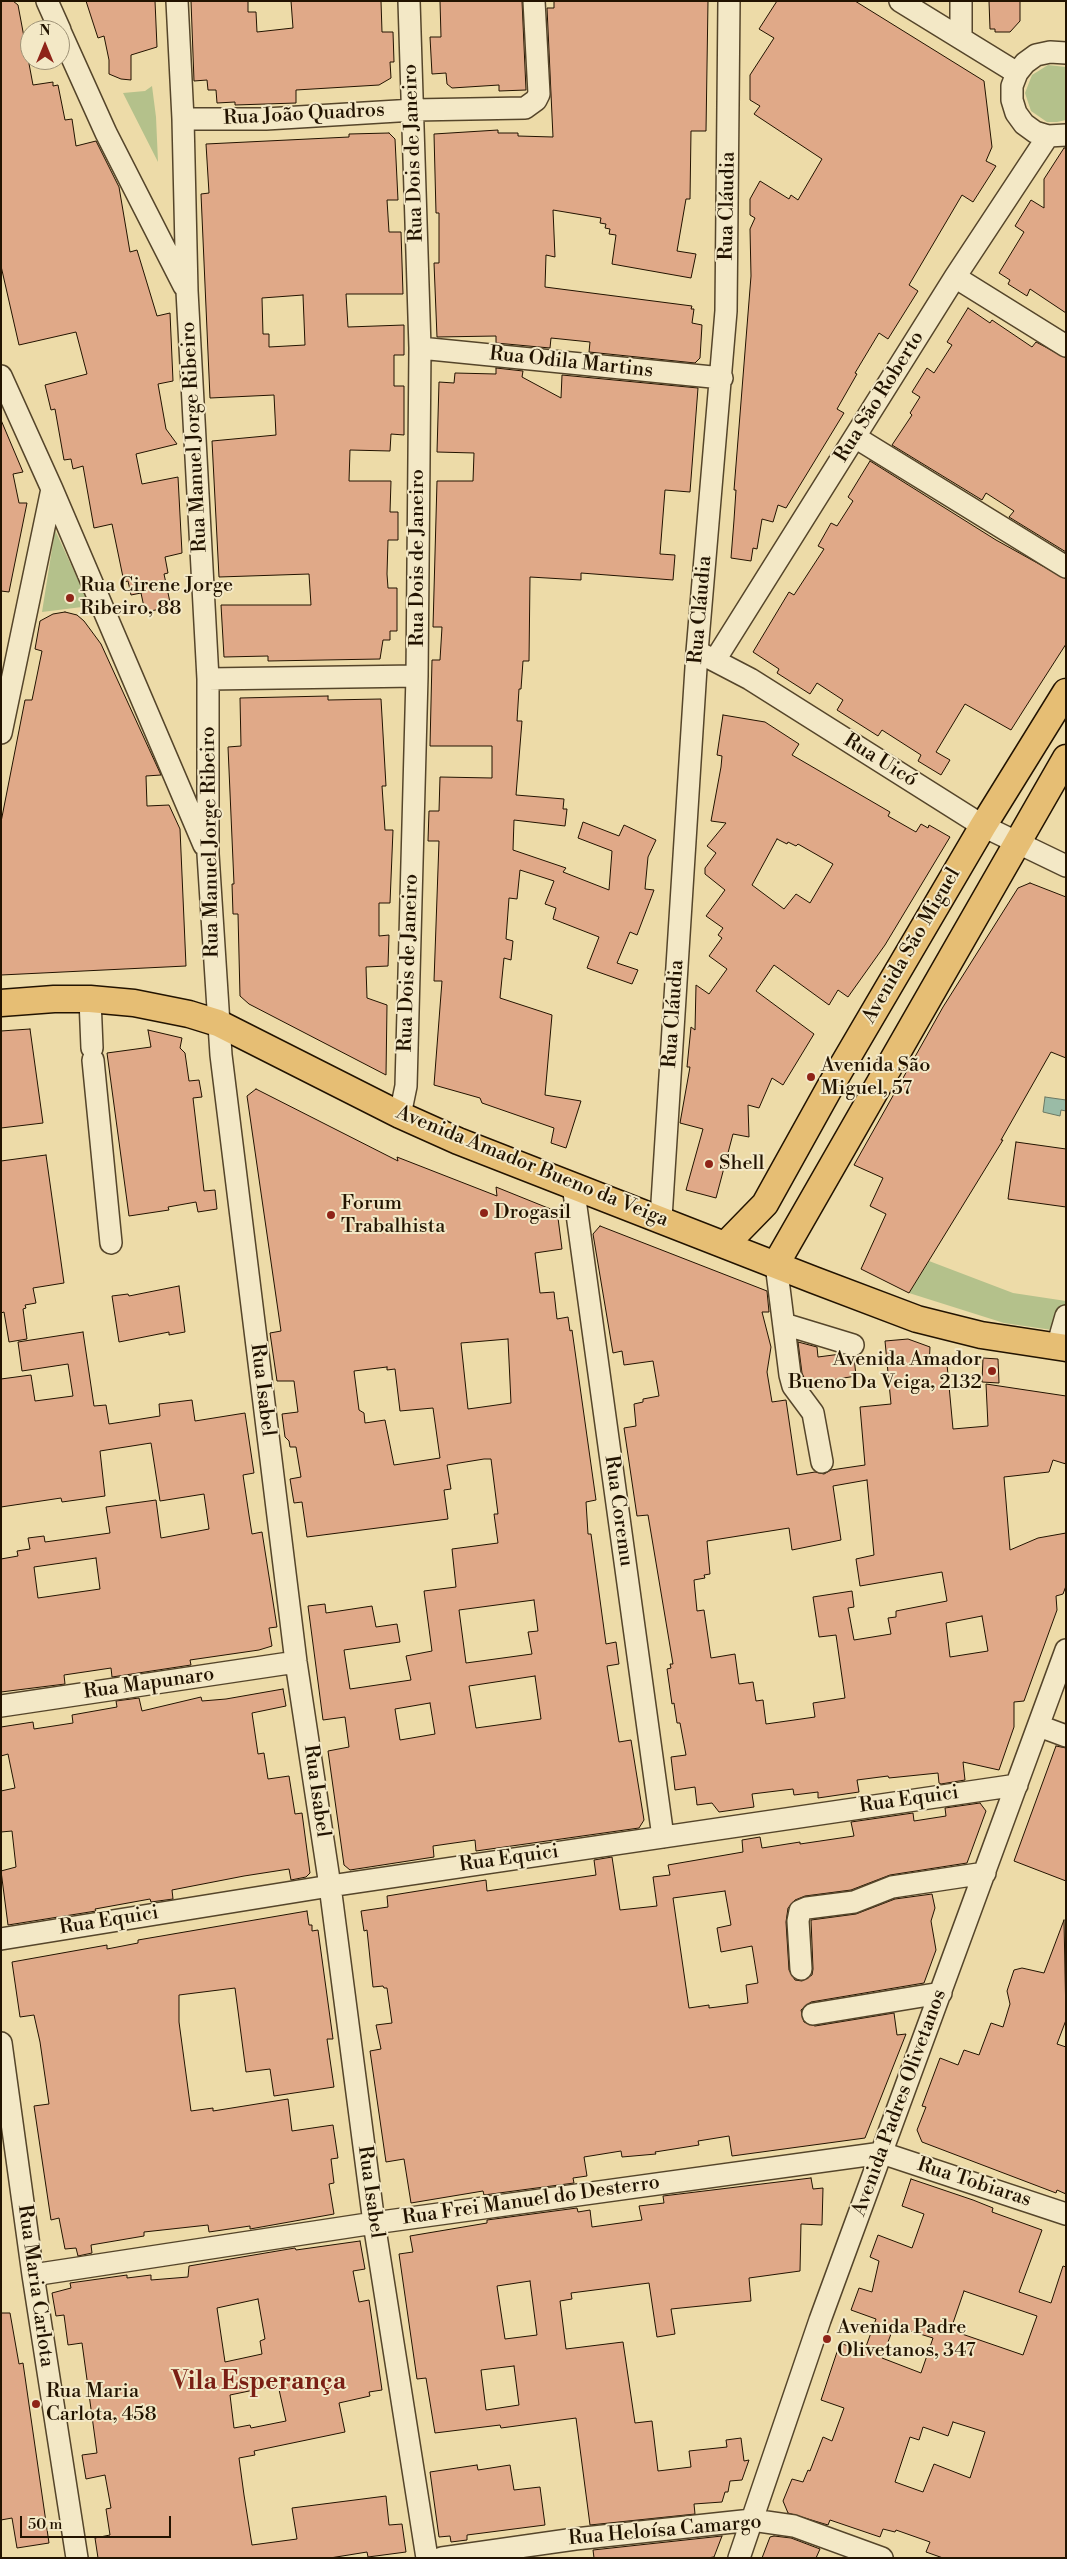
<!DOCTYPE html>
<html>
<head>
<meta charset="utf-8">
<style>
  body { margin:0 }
  #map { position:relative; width:1067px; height:2559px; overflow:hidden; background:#eddba8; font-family:"Libre Bodoni",serif }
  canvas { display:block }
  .frame { position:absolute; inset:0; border:2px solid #221300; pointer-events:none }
  .north { position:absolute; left:20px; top:20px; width:50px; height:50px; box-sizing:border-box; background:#f3e8c6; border:1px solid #9f9377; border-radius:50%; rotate:0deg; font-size:14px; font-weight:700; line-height:20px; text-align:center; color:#221300 }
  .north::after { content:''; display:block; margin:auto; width:18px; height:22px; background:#8f2418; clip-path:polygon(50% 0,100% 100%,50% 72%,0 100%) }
  .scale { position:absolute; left:20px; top:2516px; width:151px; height:22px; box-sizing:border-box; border:2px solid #221300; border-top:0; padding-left:6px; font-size:15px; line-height:18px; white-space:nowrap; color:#221300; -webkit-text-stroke:4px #f3e8c6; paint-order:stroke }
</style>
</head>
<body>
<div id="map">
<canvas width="1067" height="2559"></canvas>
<div class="frame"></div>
<div class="north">N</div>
<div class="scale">50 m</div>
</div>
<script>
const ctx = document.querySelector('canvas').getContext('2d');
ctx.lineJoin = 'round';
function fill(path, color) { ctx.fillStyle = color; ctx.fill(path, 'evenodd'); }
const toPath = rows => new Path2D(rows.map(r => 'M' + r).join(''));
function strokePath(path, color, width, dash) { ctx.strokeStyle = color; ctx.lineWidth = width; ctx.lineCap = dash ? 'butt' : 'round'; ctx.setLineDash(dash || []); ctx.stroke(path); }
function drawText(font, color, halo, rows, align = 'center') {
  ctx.font = font + ' "Libre Bodoni",serif'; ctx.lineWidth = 4; ctx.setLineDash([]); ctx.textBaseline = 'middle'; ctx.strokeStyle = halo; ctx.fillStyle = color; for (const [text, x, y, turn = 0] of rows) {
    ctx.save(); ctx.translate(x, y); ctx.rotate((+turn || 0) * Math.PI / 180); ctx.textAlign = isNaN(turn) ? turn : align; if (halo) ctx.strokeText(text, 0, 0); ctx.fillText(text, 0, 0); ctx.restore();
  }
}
fill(toPath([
  [1048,65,1066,67,1066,120,1057,122,1047,122,1031,111,1025,93,1032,75],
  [152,86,156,117,158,162,123,93,145,91],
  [55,530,90,606,42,612],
  [929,1261,1013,1293,1066,1301,1066,1332,1004,1323,909,1293]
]), '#b4c18b');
const water = toPath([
  [1045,1097,1066,1100,1066,1111,1061,1110,1060,1116,1043,1112,1045,1097]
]);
fill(water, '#9abba6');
strokePath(water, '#6a7864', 1);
const building = toPath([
  [1,1,13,1,18,5,33,85,53,82,53,86,58,85,65,120,72,119,76,146,96,141,119,187,130,252,137,250,157,316,170,313,173,381,158,384,166,429,177,444,136,454,142,484,178,477,182,553,165,557,168,573,164,574,171,607,145,612,141,593,131,595,128,581,124,582,112,524,94,528,83,466,73,469,71,459,64,460,55,409,51,410,45,385,87,374,76,332,19,345,1,266,1,1],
  [86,1,155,1,157,47,131,55,131,80,121,79,109,74,109,60,104,36,98,38,86,1],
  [191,1,248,1,248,12,256,12,257,32,293,28,291,1,381,1,382,32,393,32,394,62,390,62,391,78,379,85,296,90,296,103,235,105,235,102,217,103,216,90,208,90,207,80,194,81,191,1],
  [440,1,522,1,526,90,499,91,499,85,452,88,447,84,446,73,432,74,430,37,441,37,440,1],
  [554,1,708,1,706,131,691,131,690,199,686,199,677,251,696,254,691,278,612,264,616,235,609,234,610,229,605,228,606,224,600,223,601,218,553,210,555,257,546,255,545,287,692,306,691,309,694,309,692,323,702,325,700,358,695,363,589,352,590,342,551,338,550,348,496,343,496,336,437,337,434,263,439,263,439,213,436,213,434,134,498,130,498,133,518,133,518,136,553,137,547,8,554,8,554,1],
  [777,1,855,1,984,81,992,147,986,161,996,166,973,202,962,195,909,285,918,291,888,339,879,333,855,373,857,374,837,409,844,413,786,508,778,505,773,522,762,519,757,549,753,548,751,561,731,558,734,520,736,490,734,490,751,276,750,229,755,218,750,215,750,199,760,181,789,199,791,195,798,200,822,159,754,114,760,106,750,100,750,75,774,38,759,29,777,1],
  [989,1,1020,1,1020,21,1010,32,995,32,995,29,990,29,989,1],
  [389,133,395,139,398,200,387,200,389,232,401,232,403,294,346,294,348,327,404,325,404,355,394,355,394,386,404,386,404,435,391,434,390,451,350,450,349,481,391,481,390,512,398,512,398,540,388,540,387,574,388,588,397,588,397,631,390,631,390,640,383,640,380,659,268,661,268,656,224,657,221,605,311,605,309,574,219,577,212,441,276,435,274,395,210,398,201,194,209,193,206,144,349,137,349,134,389,133],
  [303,295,305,345,269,347,269,334,263,334,262,298,303,295],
  [1064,148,1066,148,1066,313,1030,289,1027,296,1008,284,1010,280,999,273,1024,232,1015,226,1031,200,1044,208,1044,179,1064,148],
  [968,308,990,323,992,320,1032,347,1036,342,1066,358,1066,552,1009,517,1014,511,986,493,982,500,892,445,912,415,910,413,920,397,912,392,927,368,934,373,952,345,947,342,968,308],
  [496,368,523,371,522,377,561,398,562,375,698,388,690,492,665,490,660,554,675,555,673,580,581,573,581,580,530,577,529,661,523,661,521,689,519,689,517,721,522,721,516,795,564,799,563,809,567,809,565,826,514,820,513,850,566,868,563,872,609,890,612,851,578,838,583,822,619,836,624,825,656,840,648,857,645,889,654,890,637,935,630,932,617,963,638,970,632,984,587,968,599,937,553,919,556,908,545,904,554,881,520,870,517,899,509,898,506,939,513,941,511,960,504,958,500,998,552,1015,545,1095,581,1101,566,1148,551,1143,554,1128,482,1103,480,1098,434,1085,442,981,434,981,439,841,428,841,429,811,439,811,440,777,492,778,492,746,430,746,432,660,440,660,442,627,433,627,437,481,473,481,474,453,437,452,439,382,454,383,455,373,496,374,496,368],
  [1,420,23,472,13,474,19,503,27,503,9,592,1,591,1,420],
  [870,461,996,540,1066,579,1066,644,1023,711,1011,730,965,704,936,752,950,760,941,775,918,761,921,755,882,730,878,736,837,710,843,700,817,683,810,694,777,673,779,669,753,652,789,592,794,595,824,549,818,546,831,523,837,526,853,501,848,497,870,461],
  [65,612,77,615,84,621,101,644,161,775,146,776,147,806,169,805,180,829,186,966,1,975,1,822,25,700,32,700,42,651,35,649,40,621,53,614,65,612],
  [328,696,328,700,381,699,386,786,382,786,385,830,393,830,390,903,379,903,379,936,389,935,388,966,366,967,367,998,387,1005,386,1075,249,1004,240,996,238,914,233,914,232,884,234,884,228,747,241,746,240,698,328,696],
  [723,715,765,722,799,744,792,755,890,812,888,816,916,832,921,824,928,828,929,825,950,837,885,945,848,997,838,990,829,1005,774,965,756,991,814,1034,783,1085,772,1078,759,1108,748,1105,749,1137,733,1134,716,1198,686,1190,703,1129,680,1123,690,1067,687,1067,691,1027,695,1030,696,985,709,994,727,969,709,956,722,938,718,935,723,928,706,916,725,890,705,874,705,868,716,853,707,846,726,823,711,821,721,767,722,756,717,755,723,715],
  [777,839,787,844,788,842,796,846,798,844,833,864,810,903,796,894,784,909,752,885,777,839],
  [1030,883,1066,897,1066,1058,1051,1052,1001,1140,1003,1140,909,1293,861,1269,886,1214,870,1206,883,1178,854,1165,943,1007,1018,888,1030,883],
  [30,1029,43,1123,1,1128,1,1031,30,1029],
  [148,1030,182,1038,180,1048,185,1053,189,1081,199,1080,202,1097,193,1098,204,1191,215,1190,217,1209,198,1212,196,1202,168,1207,169,1210,129,1216,107,1053,151,1047,148,1030],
  [256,1089,398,1161,397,1157,497,1196,496,1187,553,1210,558,1218,562,1249,535,1253,540,1293,554,1292,557,1319,568,1317,570,1331,572,1330,596,1500,586,1502,588,1534,591,1534,606,1644,616,1642,619,1664,607,1666,619,1742,631,1740,644,1820,639,1828,476,1851,475,1840,433,1846,434,1857,350,1870,344,1865,328,1751,349,1747,345,1717,323,1720,308,1606,325,1604,326,1613,372,1606,376,1627,397,1624,400,1642,344,1650,350,1689,411,1680,406,1656,432,1651,424,1591,456,1587,452,1549,498,1543,494,1514,498,1514,491,1459,484,1459,447,1465,451,1489,444,1490,448,1519,307,1537,302,1502,294,1503,290,1479,301,1477,296,1447,290,1447,289,1441,285,1437,282,1414,298,1412,294,1381,277,1381,270,1333,281,1331,247,1096,256,1089],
  [508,1339,511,1403,468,1409,461,1343,508,1339],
  [387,1367,387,1370,395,1369,400,1411,433,1408,440,1458,394,1465,385,1420,365,1423,364,1413,359,1410,354,1371,387,1367],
  [534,1600,538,1631,528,1632,532,1654,466,1663,459,1610,534,1600],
  [535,1676,541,1719,476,1728,469,1686,535,1676],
  [430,1703,435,1734,400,1740,395,1709,430,1703],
  [1016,1142,1066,1149,1066,1207,1008,1199,1016,1142],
  [46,1155,64,1283,33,1288,36,1303,25,1305,26,1308,23,1309,27,1339,9,1342,4,1312,1,1313,1,1161,46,1155],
  [600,1226,767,1291,769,1312,762,1312,771,1347,767,1372,772,1402,786,1400,797,1475,815,1472,824,1474,831,1470,865,1465,860,1407,891,1404,885,1341,908,1339,930,1347,929,1365,947,1364,953,1429,988,1426,986,1384,1066,1396,1066,1464,1053,1460,1049,1472,1004,1477,1010,1550,1038,1538,1066,1533,1066,1586,1063,1594,1056,1596,1057,1610,1024,1701,1014,1702,1014,1727,999,1770,963,1762,965,1780,941,1784,939,1783,938,1773,889,1778,888,1776,857,1780,859,1792,818,1798,818,1792,794,1795,793,1789,752,1794,754,1807,719,1812,712,1803,697,1805,695,1787,675,1790,671,1757,686,1755,680,1723,677,1723,674,1703,672,1704,667,1669,671,1668,670,1664,673,1664,648,1515,637,1516,624,1428,636,1426,634,1404,643,1402,643,1399,659,1396,653,1361,624,1365,622,1351,613,1353,593,1234,600,1226],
  [867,1480,874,1555,856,1559,860,1586,942,1572,947,1601,896,1611,896,1617,888,1618,891,1634,854,1640,848,1608,854,1607,852,1591,813,1597,819,1637,836,1635,845,1698,813,1703,815,1717,766,1724,763,1700,756,1701,753,1682,739,1684,735,1654,711,1658,704,1610,697,1611,694,1580,705,1578,704,1575,710,1574,707,1541,789,1528,792,1550,841,1540,833,1486,867,1480],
  [982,1616,988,1651,950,1657,946,1623,982,1616],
  [179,1286,185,1332,169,1335,169,1332,119,1342,112,1296,128,1294,129,1296,179,1286],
  [83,1332,94,1406,106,1405,109,1424,160,1416,159,1404,192,1400,195,1421,245,1413,254,1473,243,1475,249,1515,252,1534,262,1532,277,1627,269,1628,272,1646,259,1650,190,1660,191,1665,112,1677,111,1668,64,1675,65,1684,1,1692,1,1559,18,1556,17,1551,30,1549,28,1538,44,1536,45,1542,110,1533,106,1507,156,1500,161,1538,209,1529,204,1494,160,1501,151,1443,100,1451,105,1496,62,1502,61,1498,1,1507,1,1379,31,1375,35,1401,73,1396,68,1364,22,1371,18,1342,83,1332],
  [96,1558,100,1589,38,1598,34,1567,96,1558],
  [798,1342,817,1347,818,1357,841,1354,854,1357,856,1376,807,1384,802,1373,798,1342],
  [983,1358,998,1359,999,1383,982,1382,983,1358],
  [283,1689,286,1706,252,1713,258,1754,264,1753,268,1779,289,1776,295,1814,302,1813,310,1873,306,1877,291,1880,289,1869,244,1876,172,1890,173,1899,151,1902,150,1899,95,1909,96,1911,8,1925,1,1871,16,1867,12,1831,1,1832,1,1791,15,1788,8,1754,1,1756,1,1727,33,1722,34,1729,73,1723,72,1715,117,1707,116,1701,139,1698,142,1711,201,1697,202,1701,226,1699,283,1689],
  [1056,1746,1066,1748,1066,1881,1014,1861,1056,1746],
  [980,1803,986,1811,967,1863,890,1875,851,1890,805,1896,795,1900,788,1908,786,1922,789,1970,795,1980,802,1981,812,1975,813,1969,811,1920,856,1914,895,1899,932,1894,935,1908,931,1921,936,1950,924,1983,811,2002,801,2010,804,2022,815,2026,894,2013,897,2035,906,2034,865,2138,732,2156,729,2136,698,2141,699,2145,655,2152,656,2154,622,2157,621,2151,584,2157,587,2176,573,2178,574,2183,484,2195,483,2191,411,2203,404,2159,386,2162,370,2051,381,2049,376,2025,392,2023,387,1988,384,1988,383,1986,373,1987,367,1930,364,1931,361,1911,388,1907,387,1896,486,1880,487,1891,596,1875,594,1860,612,1857,620,1910,657,1906,653,1877,670,1875,668,1865,743,1852,742,1840,760,1837,762,1848,800,1842,800,1844,854,1836,851,1822,913,1813,914,1821,946,1816,945,1808,980,1803],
  [725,1891,731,1925,717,1928,721,1952,752,1946,758,1983,746,1985,748,2003,709,2008,709,2005,689,2008,673,1898,725,1891],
  [307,1911,309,1925,312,1925,312,1931,318,1930,333,2039,327,2039,334,2087,274,2096,270,2069,246,2072,235,1988,179,1995,179,2022,191,2111,213,2108,213,2111,288,2099,292,2131,333,2125,338,2158,331,2159,334,2183,329,2184,334,2214,250,2229,250,2226,209,2232,208,2225,144,2232,144,2236,91,2245,92,2253,78,2256,76,2248,65,2249,59,2218,51,2220,34,2106,49,2104,40,2042,34,2015,20,2017,12,1962,107,1945,107,1949,138,1943,138,1940,307,1911],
  [1064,1920,1066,2020,1057,2044,1066,2047,1066,2194,1057,2190,1056,2193,922,2142,917,2130,926,2107,922,2106,940,2058,958,2065,964,2050,979,2055,991,2023,1003,2027,1010,2004,1007,1991,1014,1970,1022,1968,1044,1973,1064,1920],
  [811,2178,813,2189,823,2188,822,2225,801,2224,800,2271,749,2278,751,2301,671,2309,675,2334,657,2337,649,2283,571,2293,572,2299,560,2301,566,2349,623,2342,635,2423,652,2421,658,2471,691,2467,689,2451,727,2447,726,2440,741,2438,744,2461,749,2460,742,2480,730,2481,728,2492,725,2492,722,2502,694,2504,695,2514,590,2525,576,2418,501,2428,500,2425,435,2433,426,2378,417,2379,399,2254,413,2252,410,2236,487,2223,487,2220,577,2208,578,2212,590,2210,592,2227,642,2220,639,2206,664,2203,663,2196,811,2178],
  [530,2281,537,2335,505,2339,497,2286,530,2281],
  [514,2366,519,2405,486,2410,481,2370,514,2366],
  [911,2179,973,2200,993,2208,992,2212,1042,2230,1019,2292,1051,2303,1063,2266,1066,2267,1066,2558,943,2558,926,2552,930,2542,896,2530,895,2532,883,2529,880,2537,830,2520,828,2525,788,2513,783,2501,792,2479,803,2482,808,2470,810,2471,823,2437,832,2441,844,2408,821,2400,840,2343,864,2352,876,2319,851,2310,859,2288,872,2292,879,2261,870,2257,878,2235,912,2248,924,2214,902,2206,911,2179],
  [964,2291,1037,2316,1023,2355,962,2334,964,2328,953,2323,964,2291],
  [894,2326,933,2338,921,2373,882,2358,894,2326],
  [953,2422,985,2432,970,2478,934,2464,923,2492,895,2482,910,2437,919,2440,923,2427,948,2436,953,2422],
  [360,2241,365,2269,353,2271,359,2302,369,2300,382,2390,369,2392,370,2396,339,2403,345,2432,254,2451,255,2455,239,2458,244,2495,252,2545,297,2539,292,2508,386,2496,389,2525,402,2524,406,2552,368,2557,367,2552,330,2558,98,2558,95,2538,110,2535,106,2509,111,2508,105,2475,86,2479,82,2455,97,2453,82,2343,68,2345,64,2315,56,2316,52,2293,71,2288,70,2283,127,2275,127,2278,151,2275,151,2280,188,2277,189,2266,295,2248,296,2250,360,2241],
  [258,2299,265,2339,260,2341,262,2354,225,2362,217,2308,258,2299],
  [278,2385,286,2421,251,2428,250,2425,234,2428,230,2395,278,2385],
  [1,2313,10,2313,19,2364,23,2363,49,2543,17,2548,12,2518,1,2520,1,2313],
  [477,2465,478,2470,510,2465,514,2490,540,2487,545,2525,467,2535,467,2540,451,2542,450,2536,439,2537,430,2472,477,2465],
  [722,2536,714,2557,707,2558,594,2558,593,2550,722,2536],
  [774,2536,791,2538,820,2549,816,2558,762,2558,770,2537,774,2536]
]);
fill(building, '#e0a988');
strokePath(building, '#221300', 1);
const minor = toPath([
  [47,1,60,30],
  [177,1,183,119,187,291,208,679,208,854,221,1055,296,1662,330,1886,374,2223,427,2558],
  [900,1,1017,73],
  [961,1,961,37],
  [60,31,106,133,184,286],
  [1066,53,1050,52,1036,55,1025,63,1017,73,1012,86,1012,100,1016,113,1024,124,1035,132,1048,136,1066,135],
  [183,119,266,119,414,110,525,108,536,100,539,94,534,1],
  [955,277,1066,346],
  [420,348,722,378],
  [1,376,52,489,204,845],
  [855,437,1066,567],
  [702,654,750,679,983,826,1066,866],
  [715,660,955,277,1048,136],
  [208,679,417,676],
  [1,733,52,489],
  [90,999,92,1048],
  [93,1060,111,1243],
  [400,1115,406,1086,417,676,420,348,409,1],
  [573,1185,663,1837],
  [661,1218,697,652,726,311,729,1],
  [776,1264,790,1375,793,1386,813,1413,822,1462],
  [784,1324,853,1345],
  [1057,1347,1066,1316],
  [1,1706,296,1662],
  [1039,1726,1066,1736],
  [1,1939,330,1886,1017,1785],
  [801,1969,798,1921,800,1911,807,1908,854,1902,892,1887,985,1873],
  [813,2014,941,1993],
  [1,2043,33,2275,77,2558],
  [33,2275,374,2223,882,2153,1066,2214],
  [442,2558,575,2539,752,2520,794,2526,882,2558],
  [739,2558,820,2320,1066,1650]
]);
const major = toPath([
  [1,1003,54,999,90,999,134,1003,189,1014,218,1023,400,1115,458,1141,814,1280,917,1319,981,1335,1066,1348],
  [726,1244,765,1204,830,1087,983,826,1066,692],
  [776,1264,1066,758]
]);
strokePath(minor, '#55452a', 24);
strokePath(major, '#221300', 29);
strokePath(minor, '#f3e8c6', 21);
strokePath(major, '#e6be74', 26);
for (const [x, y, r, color] of [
  [70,598,5,"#8f2418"],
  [811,1077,5,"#8f2418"],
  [709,1164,5,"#8f2418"],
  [484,1213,5,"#8f2418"],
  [331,1215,5,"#8f2418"],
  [992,1371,5,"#8f2418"],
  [827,2339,5,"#8f2418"],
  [36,2404,5,"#8f2418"]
]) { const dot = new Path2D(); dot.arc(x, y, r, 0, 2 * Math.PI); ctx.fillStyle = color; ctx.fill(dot); strokePath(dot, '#f3e8c6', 2); }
drawText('20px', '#221300', '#f3e8c6', [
  ["Rua João Quadros",304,115,-3],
  ["Rua Dois de Janeiro",414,153,-92],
  ["Rua Cláudia",728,206,-89],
  ["Rua Odila Martins",571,363,6],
  ["Rua São Roberto",880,397,-58],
  ["Rua Manuel Jorge Ribeiro",195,437,-93],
  ["Rua Dois de Janeiro",418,558,-90],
  ["Rua Cláudia",701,610,-85],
  ["Rua Uicó",880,761,32],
  ["Rua Manuel Jorge Ribeiro",211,842,-91],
  ["Avenida São Miguel",912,946,-60],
  ["Rua Dois de Janeiro",409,963,-88],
  ["Rua Cláudia",674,1014,-86],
  ["Avenida Amador Bueno da Veiga",532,1167,22],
  ["Rua Isabel",262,1390,83],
  ["Rua Coremu",618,1511,82],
  ["Rua Mapunaro",149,1684,-8],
  ["Rua Isabel",316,1791,82],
  ["Rua Equici",909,1800,-8],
  ["Rua Equici",509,1859,-8],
  ["Rua Equici",109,1921,-9],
  ["Avenida Padres Olivetanos",900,2103,-70],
  ["Rua Tobiaras",974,2183,18],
  ["Rua Isabel",370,2192,82],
  ["Rua Frei Manuel do Desterro",531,2201,-8],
  ["Rua Maria Carlota",35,2286,82],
  ["Rua Heloísa Camargo",665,2531,-5]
]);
drawText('20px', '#221300', '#f3e8c6', [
  ["Rua Cirene Jorge",80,586],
  ["Ribeiro, 88",80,609],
  ["Avenida São",821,1066],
  ["Miguel, 57",821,1089],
  ["Shell",719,1164],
  ["Forum",341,1204],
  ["Trabalhista",341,1227],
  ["Drogasil",494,1213],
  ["Avenida Amador",982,1360,"right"],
  ["Bueno Da Veiga, 2132",982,1383,"right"],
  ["Avenida Padre",837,2328],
  ["Olivetanos, 347",837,2351],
  ["Rua Maria",46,2392],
  ["Carlota, 458",46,2415]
], 'left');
drawText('bold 25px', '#7a1f14', '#f3e8c6', [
  ["Vila Esperança",259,2383]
]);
</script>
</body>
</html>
